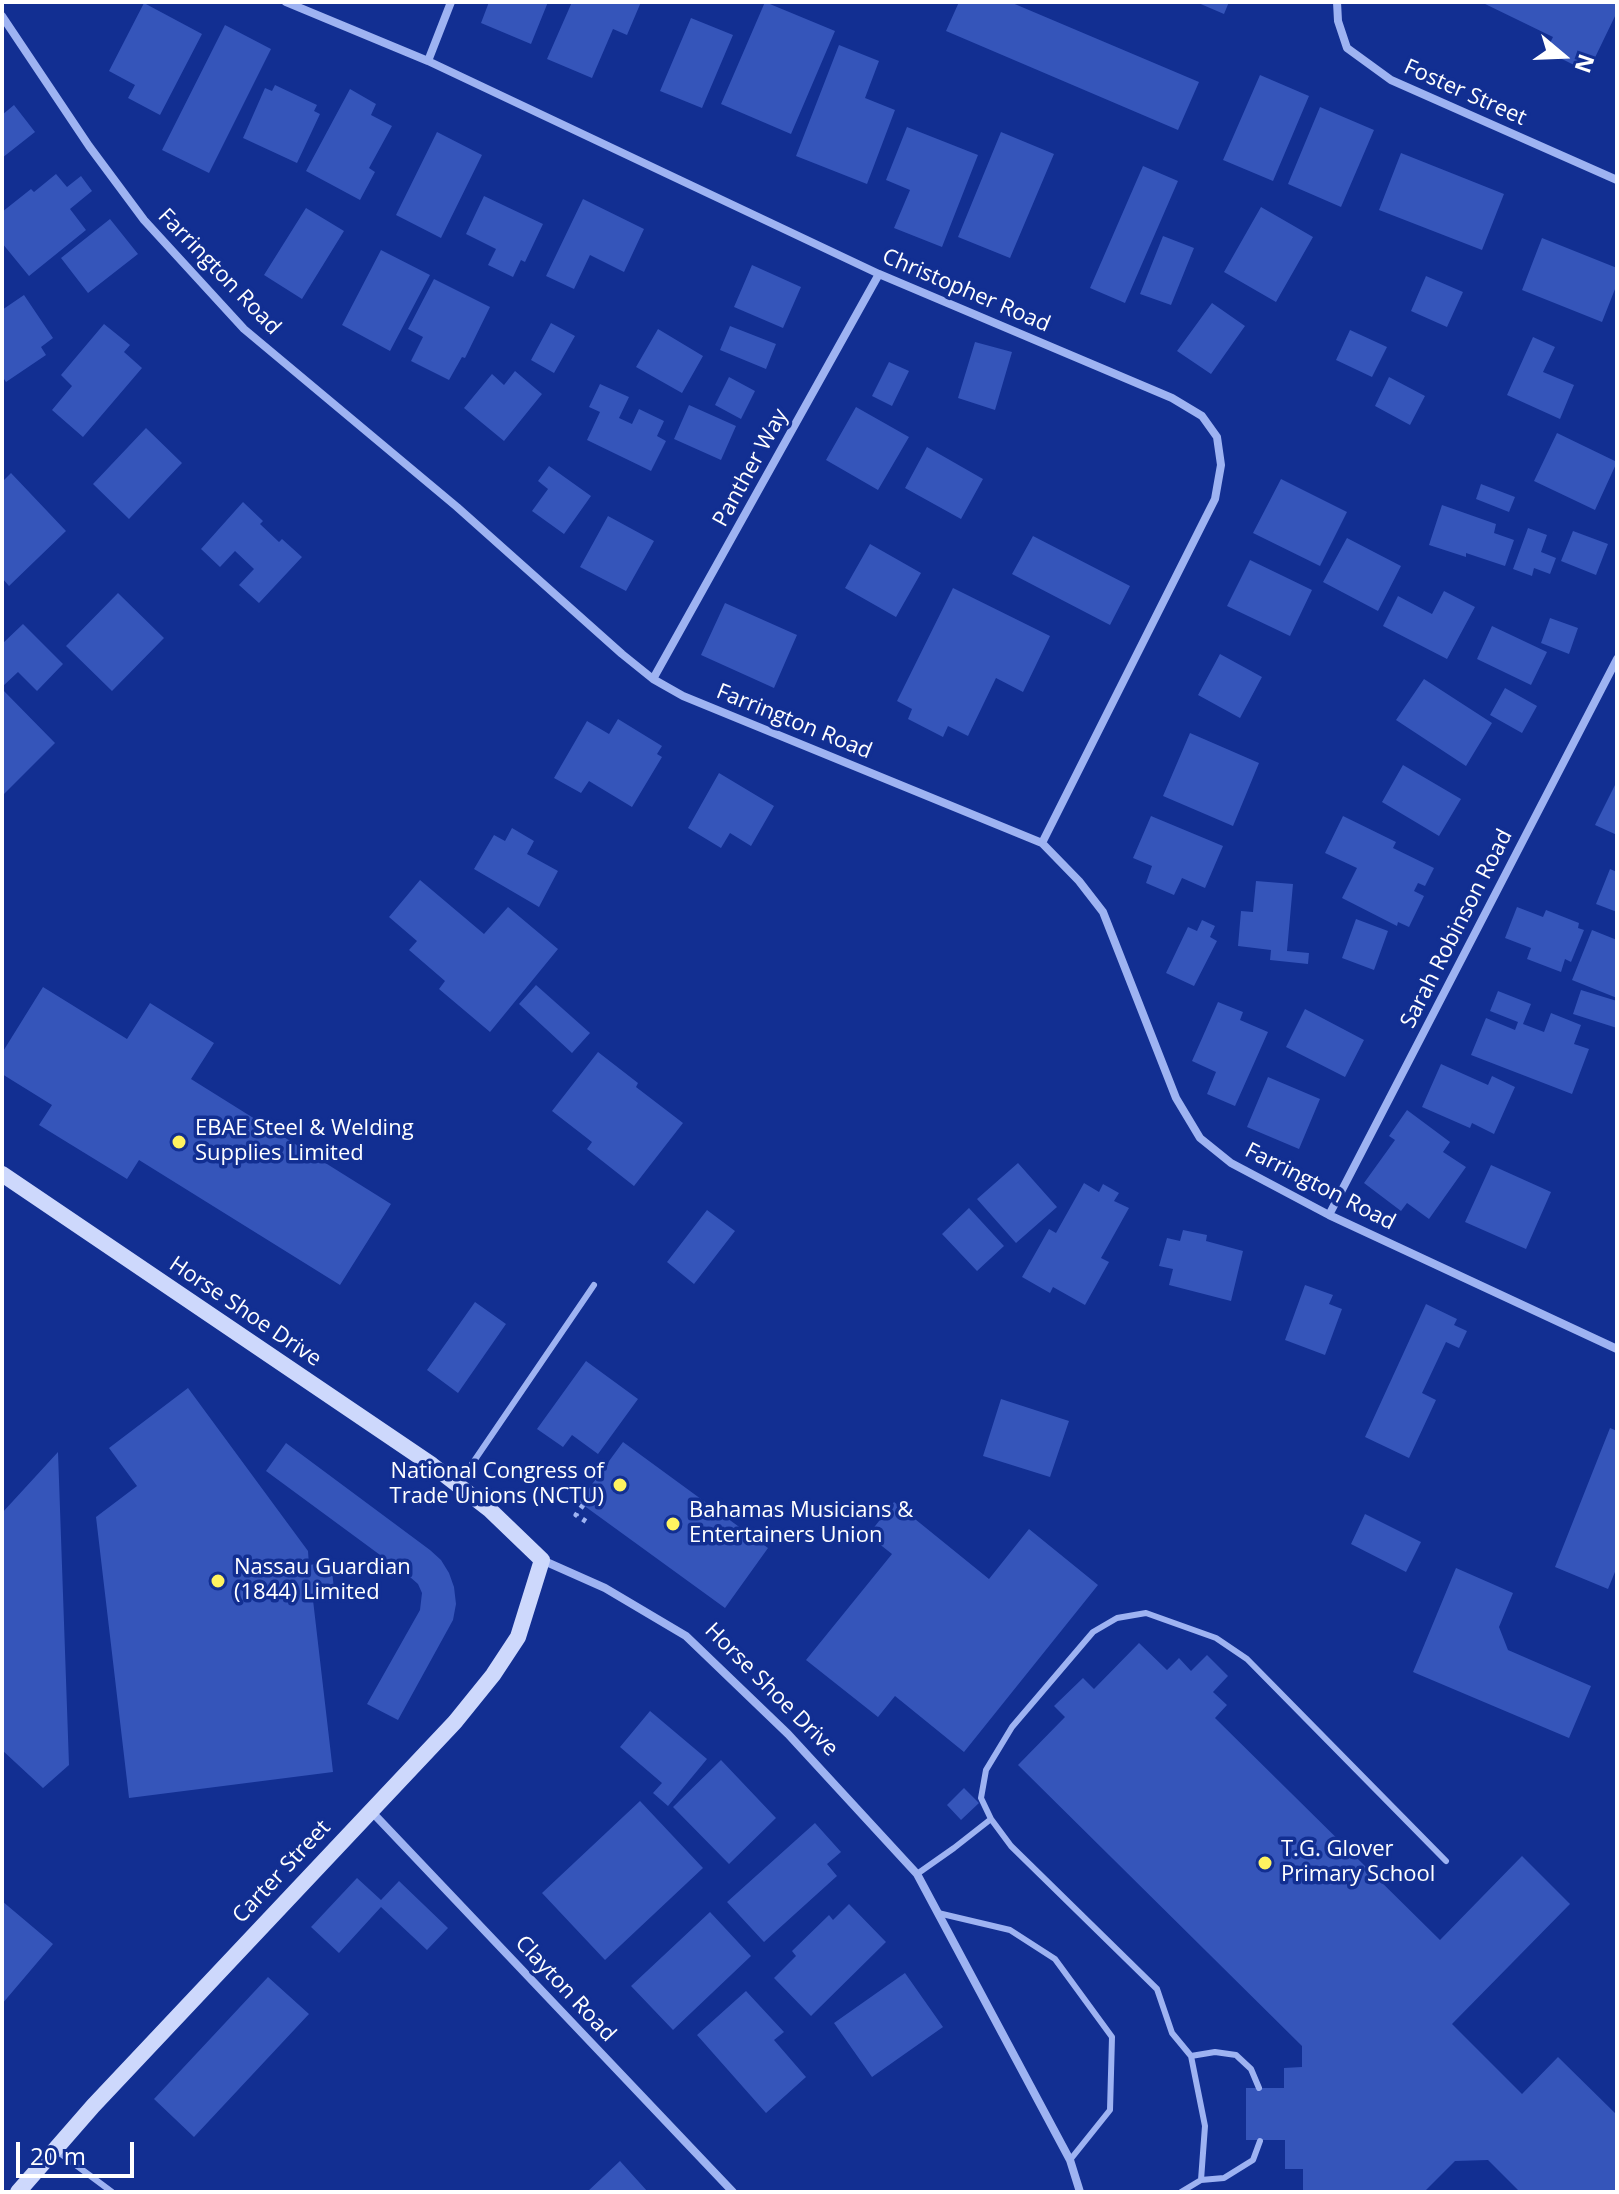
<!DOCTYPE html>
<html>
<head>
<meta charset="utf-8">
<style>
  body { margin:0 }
  #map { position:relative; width:1619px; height:2194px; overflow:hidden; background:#122f92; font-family:"Open Sans",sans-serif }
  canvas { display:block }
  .frame { position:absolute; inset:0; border:4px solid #fff; pointer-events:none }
  .north { position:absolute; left:1523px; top:16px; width:80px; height:80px; -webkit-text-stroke:6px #122f92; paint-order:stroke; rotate:109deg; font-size:22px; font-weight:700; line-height:32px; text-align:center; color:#fff }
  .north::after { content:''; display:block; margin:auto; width:28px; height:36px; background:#fff; clip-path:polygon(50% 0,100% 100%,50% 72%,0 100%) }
  .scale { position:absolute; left:16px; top:2142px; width:118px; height:36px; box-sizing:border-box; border:4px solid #fff; border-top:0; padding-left:10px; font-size:24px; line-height:28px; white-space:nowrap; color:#fff; -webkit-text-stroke:6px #122f92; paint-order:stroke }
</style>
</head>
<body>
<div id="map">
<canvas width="1619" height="2194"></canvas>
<div class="frame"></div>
<div class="north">N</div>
<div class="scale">20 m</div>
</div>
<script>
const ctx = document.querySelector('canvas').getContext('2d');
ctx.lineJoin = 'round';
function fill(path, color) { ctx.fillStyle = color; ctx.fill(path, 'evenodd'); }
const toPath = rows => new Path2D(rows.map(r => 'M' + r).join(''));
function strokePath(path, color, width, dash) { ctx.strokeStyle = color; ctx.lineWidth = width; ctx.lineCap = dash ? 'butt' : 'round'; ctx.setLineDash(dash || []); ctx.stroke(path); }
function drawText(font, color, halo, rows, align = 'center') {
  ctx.font = font + ' "Open Sans",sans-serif'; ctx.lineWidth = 7; ctx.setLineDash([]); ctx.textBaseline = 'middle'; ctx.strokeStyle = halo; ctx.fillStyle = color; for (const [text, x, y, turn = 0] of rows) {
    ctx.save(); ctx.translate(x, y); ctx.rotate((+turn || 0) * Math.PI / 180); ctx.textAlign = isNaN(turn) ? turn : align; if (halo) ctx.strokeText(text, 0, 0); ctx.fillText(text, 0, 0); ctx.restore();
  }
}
fill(toPath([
  [489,2,548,2,531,44,481,23],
  [572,2,641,2,627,35,613,29,592,78,547,59],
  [765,2,835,31,791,134,721,104],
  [959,2,1010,2,1199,82,1178,130,946,31],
  [1196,2,1229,2,1224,14],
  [1481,2,1617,2,1617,12,1588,72,1546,51,1553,37],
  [144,3,202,34,160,115,128,98,135,85,109,71],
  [691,18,733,35,702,108,660,91],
  [225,25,271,49,209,173,162,150],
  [839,45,879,61,865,98,895,110,867,184,796,156],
  [1260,75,1309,96,1273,181,1223,160],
  [275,85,317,105,314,111,320,114,297,163,243,138,265,88,272,91],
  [350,89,376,104,371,115,392,126,369,168,375,172,360,200,306,171],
  [14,105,35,132,2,158,2,115],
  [1320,107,1374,130,1341,207,1288,184],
  [907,127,978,155,942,247,894,228,910,190,886,180],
  [437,132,482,155,441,238,396,215],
  [1001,132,1054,154,1010,258,958,237],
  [1401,153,1504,194,1482,250,1379,210],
  [1143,166,1178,181,1125,303,1090,288],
  [56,174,67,187,81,176,92,191,70,209,86,230,29,276,2,243,2,212,31,189,34,192],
  [484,196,543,224,525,262,521,260,513,277,488,265,496,249,466,234],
  [583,199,644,229,624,272,590,255,574,289,546,276],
  [1261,207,1313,237,1276,302,1224,272],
  [306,208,344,231,302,299,264,275],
  [110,219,138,254,88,293,61,258],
  [1163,236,1194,248,1171,305,1140,294],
  [1542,238,1617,268,1617,284,1602,322,1522,290],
  [381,250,430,275,390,351,342,325],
  [752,265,801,287,783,328,734,307],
  [1426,276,1463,292,1447,327,1411,311],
  [434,279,490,307,465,358,462,357,449,380,411,361,423,337,408,329],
  [24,295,53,338,41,347,46,355,6,382,2,376,2,310],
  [1212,303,1245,326,1211,374,1177,351],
  [551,323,575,336,554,373,531,360],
  [104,324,130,345,124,352,142,368,83,437,52,410,72,386,61,375],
  [730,326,776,344,766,369,720,350],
  [658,329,703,356,682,393,636,367],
  [1350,330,1387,347,1372,377,1336,360],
  [1533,337,1555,347,1543,372,1574,385,1560,419,1507,395],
  [975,342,1012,352,995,410,958,398],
  [889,362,909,371,892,406,872,396],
  [515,371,542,394,504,441,464,408,492,374,504,385],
  [729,377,755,391,741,419,715,405],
  [1389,377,1425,396,1410,425,1375,406],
  [600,384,629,397,619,418,632,424,639,409,664,421,657,436,666,441,651,471,587,440,600,412,589,407],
  [689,405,736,426,721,460,674,439],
  [856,407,909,437,878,490,826,460],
  [146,428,182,463,129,519,93,484],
  [1557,433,1617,462,1595,510,1534,481],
  [927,447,983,479,961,519,905,488],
  [549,466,591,496,564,534,532,511,548,489,538,481],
  [11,473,66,531,9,586,2,578,2,482],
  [1281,479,1347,512,1320,566,1253,533],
  [1481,484,1515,497,1509,512,1476,499],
  [243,502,263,521,260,524,279,542,282,539,302,557,259,603,239,585,254,569,235,551,220,567,201,549],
  [1442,505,1496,524,1494,533,1514,540,1505,566,1466,553,1466,557,1429,545],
  [608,516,654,541,626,591,580,567],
  [1528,528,1547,535,1541,552,1556,558,1550,574,1534,568,1532,576,1513,569],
  [1573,531,1608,544,1596,575,1561,561],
  [1033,536,1130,586,1110,625,1012,574],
  [1347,538,1401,566,1378,611,1323,582],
  [870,544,921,573,896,617,845,588],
  [1250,560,1312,590,1290,636,1227,606],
  [953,588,1050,636,1023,692,996,678,968,736,948,726,943,737,908,719,912,709,897,701],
  [1444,591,1475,607,1447,659,1383,626,1398,596,1432,614],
  [118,593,164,638,112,691,66,646],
  [725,603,797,635,774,688,701,655],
  [1550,618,1578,628,1569,654,1541,643],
  [23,624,63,664,37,691,18,672,2,687,2,644],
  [1492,626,1547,652,1531,685,1477,659],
  [1220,654,1262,677,1240,718,1198,695],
  [1424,679,1492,723,1466,766,1396,720],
  [1505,688,1537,706,1522,733,1490,715],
  [2,689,55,743,2,796],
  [618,719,662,746,657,754,662,757,632,807,589,781,581,793,554,778,587,721,609,734],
  [1190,733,1259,763,1233,826,1163,796],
  [1403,765,1461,799,1439,836,1382,802],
  [719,773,774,806,751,846,730,833,721,848,688,828],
  [1617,781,1617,835,1595,825],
  [1151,816,1223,846,1205,888,1182,878,1174,895,1146,883,1152,866,1133,858],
  [1343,816,1396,842,1393,848,1434,868,1425,886,1418,883,1414,891,1424,896,1409,927,1398,922,1397,926,1342,898,1357,868,1325,853],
  [512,828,534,841,527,854,558,871,539,907,474,869,494,835,505,841],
  [1610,869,1617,872,1617,912,1596,904],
  [420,880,484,934,508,907,558,949,490,1032,439,989,445,981,409,950,417,941,389,917],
  [1256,881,1293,884,1287,951,1309,953,1308,964,1270,960,1271,950,1238,946,1241,911,1253,912],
  [1517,907,1543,917,1546,910,1579,923,1578,928,1584,930,1571,962,1565,959,1561,972,1527,959,1531,948,1505,938],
  [1356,919,1388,931,1374,970,1342,958],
  [1202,920,1215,926,1210,937,1217,941,1194,986,1166,973,1188,927,1197,931],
  [1592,930,1617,940,1617,998,1572,980],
  [536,985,590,1033,572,1053,519,1004],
  [43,987,127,1039,150,1003,214,1043,191,1079,391,1204,340,1285,139,1160,127,1179,39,1125,52,1105,2,1074,2,1053],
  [1581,990,1617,1001,1617,1028,1573,1014],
  [1498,991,1531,1004,1523,1024,1544,1032,1551,1013,1581,1025,1574,1044,1589,1049,1572,1094,1471,1055,1486,1018,1515,1030,1518,1022,1490,1011],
  [1218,1002,1243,1012,1240,1020,1268,1032,1235,1106,1207,1094,1216,1072,1192,1061],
  [1305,1009,1364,1040,1345,1077,1286,1047],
  [598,1052,638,1083,636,1087,683,1123,634,1186,587,1149,592,1142,552,1111],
  [1441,1064,1488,1085,1492,1076,1515,1087,1494,1134,1472,1123,1470,1128,1422,1107],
  [1268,1077,1320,1099,1299,1149,1247,1127],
  [1407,1110,1450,1142,1443,1152,1466,1167,1429,1219,1407,1203,1401,1211,1364,1183,1395,1140,1389,1136],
  [1018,1163,1057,1207,1016,1243,977,1199],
  [1491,1165,1551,1192,1526,1249,1465,1222],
  [1084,1183,1099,1192,1103,1184,1119,1193,1114,1201,1129,1208,1101,1258,1109,1262,1085,1305,1053,1287,1050,1293,1022,1277,1049,1229,1056,1233],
  [969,1208,1004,1246,977,1271,942,1234],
  [707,1210,735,1231,694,1284,667,1262],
  [1183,1230,1207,1235,1206,1241,1243,1251,1231,1301,1169,1285,1173,1269,1159,1266,1167,1238,1180,1241],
  [1305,1285,1333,1295,1329,1304,1342,1309,1325,1355,1285,1340],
  [475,1302,506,1324,458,1393,427,1370],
  [1426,1304,1457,1319,1454,1325,1467,1331,1459,1348,1446,1342,1422,1393,1436,1400,1409,1458,1365,1437],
  [586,1361,638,1399,598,1454,572,1435,563,1447,537,1429],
  [188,1388,308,1551,309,1565,331,1562,335,1598,313,1600,333,1772,129,1798,96,1517,137,1486,109,1448],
  [1001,1399,1069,1421,1050,1477,983,1456],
  [1610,1428,1617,1431,1617,1567,1608,1589,1555,1567],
  [623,1442,768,1548,725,1608,579,1502],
  [286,1443,430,1550,441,1560,449,1573,454,1587,456,1604,453,1620,398,1720,367,1704,420,1610,422,1593,418,1584,410,1577,266,1471],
  [58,1452,69,1765,43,1788,2,1750,2,1513],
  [894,1502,989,1579,1029,1529,1098,1585,964,1752,895,1696,878,1717,806,1660,892,1554,868,1535],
  [1365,1514,1421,1542,1406,1572,1351,1544],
  [1456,1568,1513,1593,1499,1627,1508,1650,1591,1686,1569,1738,1413,1672],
  [1139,1643,1167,1670,1179,1658,1191,1671,1207,1655,1228,1676,1213,1692,1227,1705,1215,1718,1440,1940,1522,1856,1570,1904,1452,2024,1522,2094,1558,2057,1617,2115,1617,2192,1520,2192,1488,2160,1455,2161,1424,2192,1303,2192,1303,2169,1285,2169,1285,2140,1246,2140,1246,2088,1284,2088,1284,2068,1302,2067,1302,2046,1018,1765,1065,1717,1054,1706,1083,1678,1094,1689],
  [650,1711,707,1759,668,1806,653,1793,662,1783,620,1747],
  [721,1760,776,1818,729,1864,673,1807],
  [964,1788,979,1803,961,1820,947,1805],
  [640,1801,703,1868,605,1960,542,1893],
  [815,1823,841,1852,827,1864,837,1876,764,1942,727,1902],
  [357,1878,381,1900,399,1881,448,1928,427,1950,381,1907,339,1953,311,1927],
  [2,1901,53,1944,2,2004],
  [849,1904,886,1942,811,2016,774,1978,796,1956,792,1951,829,1915,833,1920],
  [710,1912,751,1956,673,2030,631,1986],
  [905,1973,943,2027,872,2077,834,2023],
  [268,1977,309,2014,194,2137,154,2099],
  [746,1991,784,2032,774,2040,806,2077,766,2113,697,2035],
  [620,2161,648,2192,587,2192]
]), '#3555ba');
strokePath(toPath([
  [583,1505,576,1515,590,1524]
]), '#9eb3f2', 5, [4, 6]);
strokePath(toPath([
  [459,1483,594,1285],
  [917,1874,954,1848,991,1819],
  [938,1913,1010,1930,1055,1959,1112,2037,1110,2110,1070,2160],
  [1191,2056,1215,2052,1236,2055,1251,2069,1259,2088],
  [57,2151,112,2192],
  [1201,2180,1205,2126,1191,2056,1172,2033,1157,1989,1011,1846,991,1819,981,1798,986,1770,1012,1727,1093,1632,1117,1618,1146,1613,1216,1638,1247,1659,1446,1861],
  [1181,2192,1201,2180,1224,2178,1253,2160,1260,2141]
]), '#9eb3f2', 6);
strokePath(toPath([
  [286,2,428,61,879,274,1172,398,1202,416,1217,437,1221,465,1215,499,1042,843],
  [1337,2,1338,21,1347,48,1391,80,1617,180],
  [2,16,89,146,144,220,244,329,457,507,622,654,653,679,683,696,1042,843,1079,881,1103,912,1176,1098,1200,1138,1231,1163,1329,1215,1617,1349],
  [428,61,451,2],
  [653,679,879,274],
  [1329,1215,1617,659],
  [542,1560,605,1588,686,1636,788,1734,917,1874,1070,2160,1080,2192],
  [371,1811,733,2192]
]), '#9eb3f2', 8);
strokePath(toPath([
  [2,1174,432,1465,490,1510,542,1560,518,1637,493,1675,455,1722,93,2106,18,2192]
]), '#cdd8fc', 16);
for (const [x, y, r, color] of [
  [179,1142,8,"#fff360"],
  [620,1485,8,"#fff360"],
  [673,1524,8,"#fff360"],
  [218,1581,8,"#fff360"],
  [1265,1863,8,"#fff360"]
]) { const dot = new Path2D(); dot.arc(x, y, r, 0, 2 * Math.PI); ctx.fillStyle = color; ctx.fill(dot); strokePath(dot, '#122f92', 3); }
drawText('22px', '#fff', '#122f92', [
  ["Foster Street",1465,93,24],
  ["Farrington Road",219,272,46],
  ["Christopher Road",966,291,23],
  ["Panther Way",751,468,-61],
  ["Farrington Road",794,722,22],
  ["Sarah Robinson Road",1457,929,-63],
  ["Farrington Road",1320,1187,27],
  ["Horse Shoe Drive",245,1312,34],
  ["Horse Shoe Drive",771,1690,45],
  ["Carter Street",282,1872,-47],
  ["Clayton Road",565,1989,47]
]);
drawText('22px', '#fff', '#122f92', [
  ["EBAE Steel & Welding",195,1129],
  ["Supplies Limited",195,1154],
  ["National Congress of",604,1472,"right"],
  ["Trade Unions (NCTU)",604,1497,"right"],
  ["Bahamas Musicians &",689,1511],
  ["Entertainers Union",689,1536],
  ["Nassau Guardian",234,1568],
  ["(1844) Limited",234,1593],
  ["T.G. Glover",1281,1850],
  ["Primary School",1281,1875]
], 'left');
</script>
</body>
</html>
